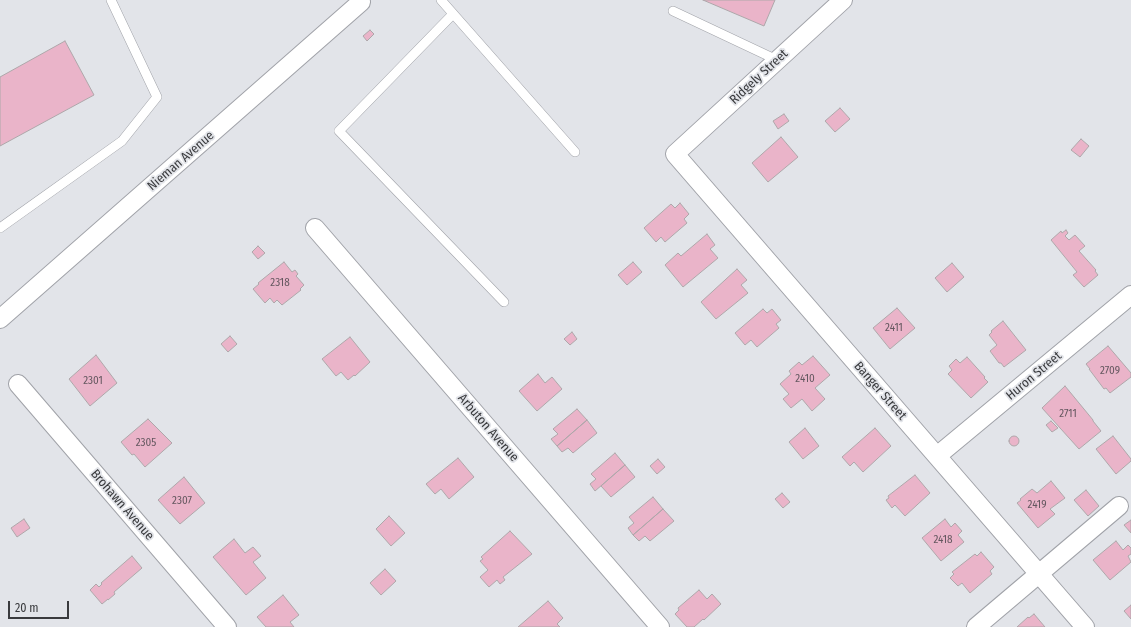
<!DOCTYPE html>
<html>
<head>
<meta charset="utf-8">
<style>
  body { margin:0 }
  #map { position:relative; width:1131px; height:627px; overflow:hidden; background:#e2e4e9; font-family:"Fira Sans Condensed",sans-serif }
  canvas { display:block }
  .scale { position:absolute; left:8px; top:601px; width:61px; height:18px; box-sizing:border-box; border:2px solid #393a3d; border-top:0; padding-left:5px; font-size:12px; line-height:14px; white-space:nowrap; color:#393a3d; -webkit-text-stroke:3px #e2e4e9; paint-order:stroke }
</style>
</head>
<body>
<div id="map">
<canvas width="1131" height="627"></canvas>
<div class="scale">20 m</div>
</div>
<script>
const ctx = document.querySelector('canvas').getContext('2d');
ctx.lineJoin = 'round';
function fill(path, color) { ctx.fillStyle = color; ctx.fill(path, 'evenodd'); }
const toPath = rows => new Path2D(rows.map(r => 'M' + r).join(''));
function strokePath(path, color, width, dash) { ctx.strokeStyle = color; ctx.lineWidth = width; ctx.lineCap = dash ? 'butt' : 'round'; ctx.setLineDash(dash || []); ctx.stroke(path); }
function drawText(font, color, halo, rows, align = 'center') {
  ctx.font = font + ' "Fira Sans Condensed",sans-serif'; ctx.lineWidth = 3.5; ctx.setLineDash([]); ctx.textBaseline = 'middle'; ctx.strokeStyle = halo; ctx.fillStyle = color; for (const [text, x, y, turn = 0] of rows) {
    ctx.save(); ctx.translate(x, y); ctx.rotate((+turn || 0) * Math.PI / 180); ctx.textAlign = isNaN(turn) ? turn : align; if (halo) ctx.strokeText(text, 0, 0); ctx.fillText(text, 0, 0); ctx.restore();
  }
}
const building = toPath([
  [703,0,775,0,764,26,703,0],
  [370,30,374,34,367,41,363,36,370,30],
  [65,41,94,95,0,146,0,77,65,41],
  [840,108,850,119,835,132,825,121,840,108],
  [784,114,789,121,778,129,773,121,784,114],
  [781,137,798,157,768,182,752,163,781,137],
  [1081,139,1089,146,1080,157,1071,150,1081,139],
  [680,203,689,214,684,219,687,223,665,242,661,237,656,242,644,228,671,204,675,208,680,203],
  [1066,230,1068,233,1065,236,1069,240,1075,235,1085,246,1079,251,1096,270,1095,271,1098,275,1084,287,1073,275,1077,272,1051,240,1061,231,1062,233,1066,230],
  [707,234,715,245,710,249,718,258,683,287,665,265,678,253,681,256,707,234],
  [258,246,265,253,258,259,252,252,258,246],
  [284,262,292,272,295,270,298,274,296,276,304,285,300,289,301,290,282,305,277,300,274,303,270,298,265,303,253,289,259,284,258,283,284,262],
  [633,262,642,272,627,285,618,275,633,262],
  [952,263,964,277,947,292,935,278,952,263],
  [737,269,747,280,741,285,748,293,716,319,701,302,737,269],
  [897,308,915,328,890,349,873,328,897,308],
  [763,309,767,313,772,309,781,320,776,324,779,328,757,347,751,340,745,345,735,333,763,309],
  [1003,321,1026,350,1004,367,1001,363,999,363,990,351,997,345,989,335,992,332,991,331,1003,321],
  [572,332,577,339,570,345,564,339,572,332],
  [230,336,237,344,228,352,221,344,230,336],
  [350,337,370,362,355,376,354,375,348,380,341,372,336,376,322,359,350,337],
  [1108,346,1131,373,1131,377,1110,393,1106,388,1104,389,1089,369,1090,369,1086,364,1108,346],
  [96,355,117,383,90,406,69,379,96,355],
  [813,356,830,375,815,388,825,399,812,411,802,399,791,408,783,399,789,394,780,384,791,374,789,371,799,362,802,365,813,356],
  [967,357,985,377,984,378,988,382,971,398,948,374,952,370,949,366,956,359,960,363,967,357],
  [538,374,545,383,552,377,562,389,537,411,519,391,538,374],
  [1065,386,1093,420,1093,421,1101,431,1079,449,1042,408,1065,386],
  [577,409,587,420,557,446,551,439,558,434,553,429,577,409],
  [148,419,172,443,145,467,134,454,132,455,121,442,148,419],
  [587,420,597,433,573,453,568,448,562,452,557,446,587,420],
  [1051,421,1058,428,1052,432,1046,425,1051,421],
  [805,428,819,446,803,459,789,442,805,428],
  [875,428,891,446,863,472,854,462,850,466,842,457,875,428],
  [1113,436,1131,459,1131,461,1116,474,1096,449,1113,436],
  '1009 441a5 5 0 1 1 10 0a5 5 0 1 1-10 0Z',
  [615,453,625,465,595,491,590,484,596,479,591,474,615,453],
  [458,458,474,477,449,499,441,489,435,494,426,484,458,458],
  [658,459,665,467,657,474,650,466,658,459],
  [625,465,635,477,611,497,601,486,625,465],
  [915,475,930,493,905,516,895,505,892,508,886,500,889,498,888,496,915,475],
  [184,477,205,503,180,524,158,500,184,477],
  [1051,481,1065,498,1050,509,1055,514,1038,528,1017,503,1021,500,1020,499,1032,489,1037,493,1051,481],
  [1086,490,1099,506,1088,516,1074,500,1086,490],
  [782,493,790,502,783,508,775,499,782,493],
  [653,497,663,509,633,535,628,528,634,523,629,517,653,497],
  [663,509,674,521,650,541,645,536,639,541,633,535,663,509],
  [389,516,405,533,391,546,376,529,389,516],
  [24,519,30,528,17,537,11,528,24,519],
  [945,519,951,527,955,523,962,531,958,535,964,542,941,561,922,538,945,519],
  [1131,520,1131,533,1124,525,1131,520],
  [510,531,532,554,503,577,505,580,500,584,497,580,489,587,480,577,488,570,480,561,483,559,481,557,510,531],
  [234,539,245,553,253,547,261,556,253,562,266,578,246,595,213,557,234,539],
  [1116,541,1123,550,1128,545,1131,548,1131,554,1128,556,1131,562,1110,580,1093,560,1116,541],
  [981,552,994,567,990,571,992,574,970,593,962,583,958,586,950,578,954,574,952,572,975,554,977,556,981,552],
  [132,556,142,568,114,592,115,594,108,600,108,599,102,604,90,590,96,584,99,587,102,584,101,583,132,556],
  [385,569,396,581,381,595,370,583,385,569],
  [699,590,707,599,712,594,721,604,704,620,703,619,694,627,687,627,675,614,679,610,678,608,699,590],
  [283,595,299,615,290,622,294,627,266,627,257,617,283,595],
  [548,601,563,618,557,624,560,627,518,627,548,601],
  [1131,605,1131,619,1124,611,1131,605],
  [1034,614,1045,627,1017,627,1028,617,1029,618,1034,614]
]);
fill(building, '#eab4c9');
strokePath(building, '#aea7aa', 1);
const lane = toPath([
  [441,0,575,152],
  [673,11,777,60],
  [453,14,339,131,504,302],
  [0,228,122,141,157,97,111,0]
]);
const street = toPath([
  [843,0,675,154,1085,627],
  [315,228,660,627],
  [0,319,361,2],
  [18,384,227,627],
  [937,456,1131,295],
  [976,627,1119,506]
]);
strokePath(lane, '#a0a2a8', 10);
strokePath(street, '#a0a2a8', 20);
strokePath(lane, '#fff', 9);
strokePath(street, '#fff', 18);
drawText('11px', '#655860', null, [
  ["2318",280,283],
  ["2411",894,328],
  ["2709",1110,371],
  ["2410",805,379],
  ["2301",93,381],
  ["2711",1068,414],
  ["2305",146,443],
  ["2307",182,501],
  ["2419",1037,505],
  ["2418",943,540]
]);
drawText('13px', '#393a3d', '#e2e4e9', [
  ["Ridgely Street",759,77,-43],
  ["Nieman Avenue",181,161,-41],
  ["Huron Street",1034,376,-40],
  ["Banger Street",880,391,49],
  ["Arbuton Avenue",488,428,49],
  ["Brohawn Avenue",122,505,49]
]);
</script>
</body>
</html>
